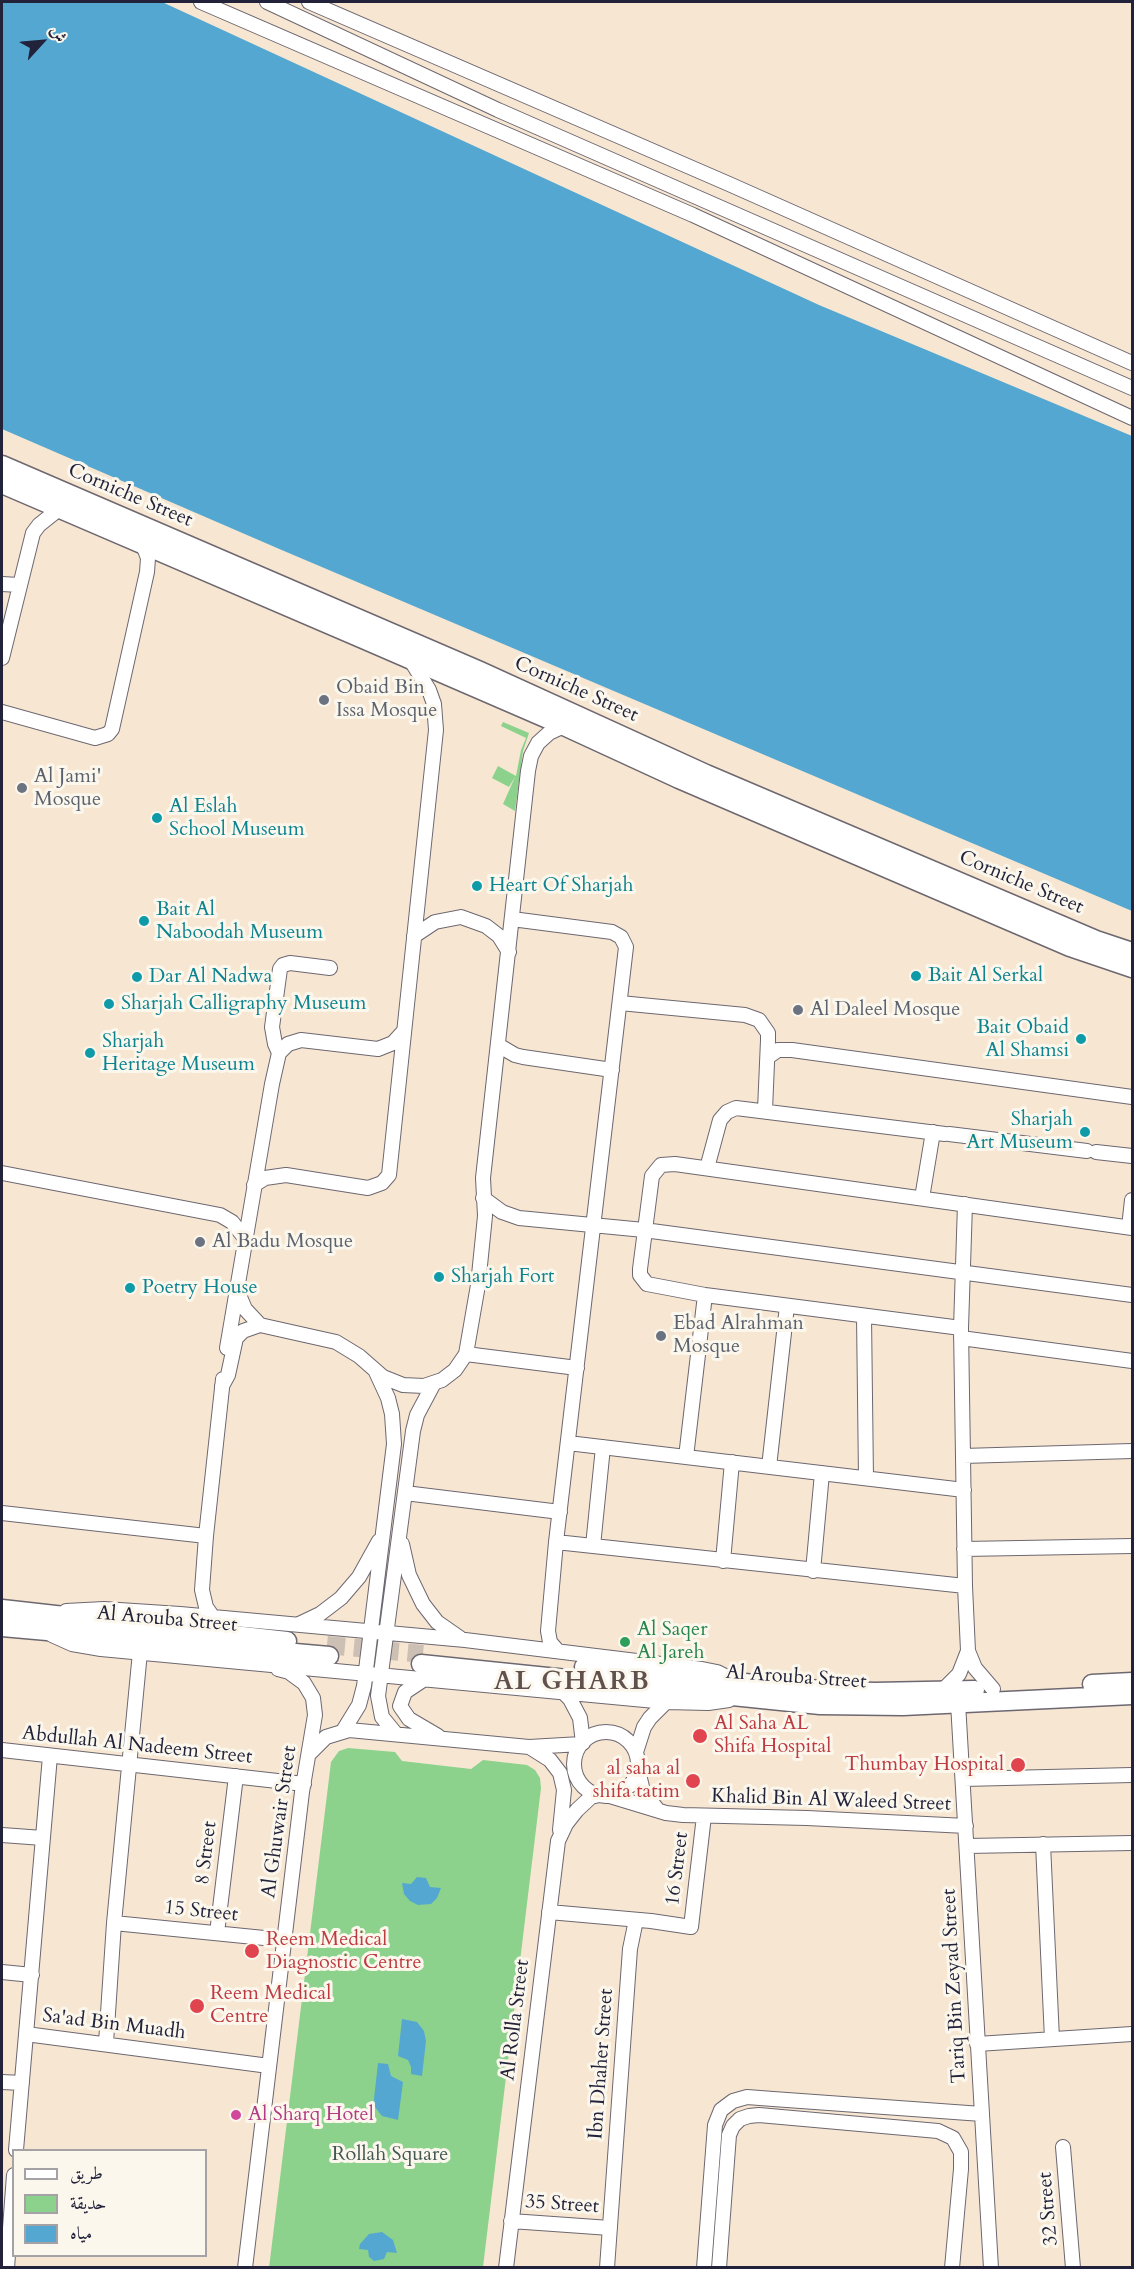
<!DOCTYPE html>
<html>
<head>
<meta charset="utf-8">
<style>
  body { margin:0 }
  #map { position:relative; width:1134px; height:2269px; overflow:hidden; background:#f7e7d2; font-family:Cardo,Amiri,serif }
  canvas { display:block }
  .frame { position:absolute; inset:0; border:3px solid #22223b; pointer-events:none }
  .legend { position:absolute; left:12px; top:2149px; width:195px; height:108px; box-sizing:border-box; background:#fbf7ec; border:2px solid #a4a2a5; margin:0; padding:8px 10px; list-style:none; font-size:18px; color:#22223b }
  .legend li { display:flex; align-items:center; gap:12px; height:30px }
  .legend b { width:30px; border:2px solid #a4a2a5 }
  .north { position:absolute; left:12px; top:12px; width:60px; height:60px; -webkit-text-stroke:4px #fbf7ec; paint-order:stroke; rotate:64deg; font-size:16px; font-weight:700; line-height:24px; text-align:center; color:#22223b }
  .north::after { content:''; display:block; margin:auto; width:21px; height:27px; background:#22223b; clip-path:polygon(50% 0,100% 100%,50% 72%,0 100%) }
</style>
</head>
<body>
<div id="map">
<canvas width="1134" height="2269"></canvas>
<div class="frame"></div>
<ul class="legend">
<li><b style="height:8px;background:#fff"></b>طريق</li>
<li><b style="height:16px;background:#8cd28c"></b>حديقة</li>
<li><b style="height:16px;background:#54a7d0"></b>مياه</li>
</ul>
<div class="north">ش</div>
</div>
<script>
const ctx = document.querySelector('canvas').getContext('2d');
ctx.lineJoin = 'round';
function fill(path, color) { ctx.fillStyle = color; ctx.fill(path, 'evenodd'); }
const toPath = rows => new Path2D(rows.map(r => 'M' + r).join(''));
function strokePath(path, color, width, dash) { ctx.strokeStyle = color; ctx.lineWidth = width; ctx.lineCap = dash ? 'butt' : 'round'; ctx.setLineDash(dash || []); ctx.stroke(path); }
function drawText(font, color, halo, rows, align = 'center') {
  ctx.font = font + ' Cardo,serif'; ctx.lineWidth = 6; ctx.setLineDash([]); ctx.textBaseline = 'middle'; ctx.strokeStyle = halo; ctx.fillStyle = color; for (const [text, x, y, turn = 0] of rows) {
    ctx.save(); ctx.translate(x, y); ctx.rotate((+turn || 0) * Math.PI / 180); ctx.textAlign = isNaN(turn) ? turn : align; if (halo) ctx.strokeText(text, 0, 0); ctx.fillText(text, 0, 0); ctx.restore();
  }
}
fill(toPath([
  [503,722,529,733,523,751,515,811,503,804,515,777,509,787,492,778,498,766,516,776,521,750,526,738,501,726],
  [348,1748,395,1752,402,1761,471,1769,483,1760,527,1765,535,1770,540,1778,541,1788,483,2267,269,2268,331,1762,339,1751]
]), '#8cd28c');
fill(toPath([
  [2,2,162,2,819,305,1132,436,1132,911,277,548,2,429],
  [417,1877,426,1878,430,1887,441,1888,437,1898,431,1904,418,1905,410,1901,404,1894,402,1883,411,1884],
  [402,2019,417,2022,424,2031,426,2041,422,2076,411,2074,411,2067,408,2060,398,2056],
  [378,2063,388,2064,391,2076,403,2082,398,2120,382,2116,375,2107,374,2099],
  [382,2232,393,2240,397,2253,387,2252,384,2259,374,2261,369,2257,368,2250,359,2249,360,2244,369,2234]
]), '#54a7d0');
strokePath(toPath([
  [327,1645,423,1654]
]), '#ccc0b4', 18, [18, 9]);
const minor = toPath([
  [201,2,693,215,1132,418],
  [267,2,498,110,1132,388],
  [309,2,729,184,1132,363],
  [2,584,19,585],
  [2,658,33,533,39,525,59,509],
  [2,712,95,738,108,734,112,729,147,572,148,558,143,545],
  [512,919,612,932,621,937,626,947,556,1542,548,1631,550,1642,557,1650],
  [414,936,435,922,461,917,486,926,499,936,509,952],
  [620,1003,745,1015,759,1020,768,1033,768,1040,765,1110],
  [498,1045,515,1055,523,1057,612,1070],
  [279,1053,275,1044,272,1027,280,969,283,965,290,963,330,968],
  [768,1057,778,1050,792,1050,1132,1097],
  [949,1134,1087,1151],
  [1096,1152,1132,1156],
  [707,1168,720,1120,727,1112,736,1108,945,1134],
  [2,1173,220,1215,232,1222,245,1238],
  [254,1185,265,1178,286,1175,368,1188,382,1183,389,1175,436,730,434,704,429,690,410,659],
  [483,1198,502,1212,519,1218,644,1230,1132,1295],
  [922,1198,933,1132],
  [965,1204,961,1328,965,1586,968,1651,975,1668,993,1689],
  [1129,1227,1132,1200],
  [237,1290,245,1309,260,1325],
  [864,1316,866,1478],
  [961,1328,705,1295,647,1284,640,1275,640,1269,652,1176,661,1165,675,1164,1132,1228],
  [961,1338,1132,1361],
  [227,1348,272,1084,279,1053,288,1044,301,1040,378,1049,393,1043,404,1031],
  [466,1354,577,1368],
  [222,1386,228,1375,236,1338,243,1331,260,1325,336,1342,359,1356,383,1377,403,1385,424,1386,442,1380,455,1370,466,1354,478,1285,485,1216,483,1178,528,771,531,756,538,743,549,733,564,726],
  [568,1443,964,1490],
  [963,1456,1132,1451],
  [686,1457,705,1295],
  [769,1467,787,1306],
  [405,1493,560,1512],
  [2,1513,206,1536],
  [556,1542,965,1586],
  [402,1544,409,1575,423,1604,437,1622,460,1638],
  [593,1546,603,1447],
  [964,1549,1132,1546],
  [723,1561,732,1462],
  [813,1571,822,1473],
  [66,1611,104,1609,180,1614,465,1640,702,1669,717,1672,729,1678],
  [213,1617,206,1607,202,1590,206,1536,223,1379],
  [299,1624,320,1614,341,1598,359,1577,379,1541],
  [52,1635,72,1644,101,1649,666,1702,708,1703,729,1700],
  [426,1678,405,1692,400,1706,409,1719,438,1736],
  [562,1691,570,1699,580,1718,583,1743],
  [942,1691,959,1674,968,1651],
  [958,1703,991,2268],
  [343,1731,359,1705,364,1686,394,1444,392,1414,388,1398,376,1372],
  '574 1764a32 32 0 1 1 64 0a32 32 0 1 1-64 0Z',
  [396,1734,382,1717,378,1696,413,1431,417,1415,434,1383],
  [531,1748,550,1760,560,1773,564,1790,560,1830],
  [2,1750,304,1784],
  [636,1752,644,1727,650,1718,666,1702],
  [309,1754,326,1737,349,1730,529,1747,581,1744],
  [638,1770,643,1791,657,1809],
  [963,1779,1132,1775],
  [610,1796,666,1813,683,1815,807,1818,966,1826],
  [2,1835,43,1838],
  [1043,1844,1052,2039],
  [967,1846,1132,1843],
  [549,1912,651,1921,691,1927,704,1816],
  [114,1923,284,1940],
  [217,1933,236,1776],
  [2,1972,32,1975],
  [26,2034,269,2066],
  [106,2043,114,1923,140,1652],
  [977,2044,1132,2034],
  [2,2082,22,2083],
  [1063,2147,1073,2268],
  [16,2150,50,1756],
  [511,2221,610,2228],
  [7,2268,14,2175],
  [245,2268,302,1792,315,1715,313,1698,304,1683,289,1672,278,1669],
  [506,2268,558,1841,566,1824,577,1810,591,1797,599,1795],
  [607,2268,630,1949,636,1920],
  [704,2268,715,2125,721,2110,733,2101,747,2097,773,2099,982,2114],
  [719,2268,729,2135,733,2126,740,2119,749,2116,759,2115,938,2131,953,2138,961,2152,961,2169,952,2268]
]);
const major = toPath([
  [2,465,480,671,706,774,1096,940,1132,952],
  [2,484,363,639,564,726,679,779,1070,947,1132,968],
  [2,1609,287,1641],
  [2,1627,329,1656],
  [421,1664,820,1705,903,1706,1132,1695],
  [584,1667,805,1689,874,1692,975,1690],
  [1092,1684,1132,1682]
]);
strokePath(minor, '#6d6770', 16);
strokePath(major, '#6d6770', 21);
strokePath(minor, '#fff', 14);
strokePath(major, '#fff', 18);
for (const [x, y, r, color] of [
  [324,700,6,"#6b7280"],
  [22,788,6,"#6b7280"],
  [157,818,6,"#0f9aa8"],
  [477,886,6,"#0f9aa8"],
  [144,921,6,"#0f9aa8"],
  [916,976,6,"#0f9aa8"],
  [137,977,6,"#0f9aa8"],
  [109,1004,6,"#0f9aa8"],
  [798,1010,6,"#6b7280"],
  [1081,1039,6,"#0f9aa8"],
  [90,1053,6,"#0f9aa8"],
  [1085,1132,6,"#0f9aa8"],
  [200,1242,6,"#6b7280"],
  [439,1277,6,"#0f9aa8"],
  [130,1288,6,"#0f9aa8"],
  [661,1336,6,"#6b7280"],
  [625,1642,6,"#2e9e5b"],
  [700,1736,8,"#e0444e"],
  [1018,1765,8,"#e0444e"],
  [693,1781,8,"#e0444e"],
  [252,1951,8,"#e0444e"],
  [197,2006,8,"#e0444e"],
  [236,2115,6,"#d1479c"]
]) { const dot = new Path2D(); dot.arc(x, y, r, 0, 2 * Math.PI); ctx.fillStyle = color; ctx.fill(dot); strokePath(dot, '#fbf7ec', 2); }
drawText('20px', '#22223b', '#fbf7ec', [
  ["Corniche Street",130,496,23],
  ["Corniche Street",576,690,24],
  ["Corniche Street",1021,883,23],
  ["Al Arouba Street",167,1620,5],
  ["Al Arouba Street",796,1678,4],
  ["Abdullah Al Nadeem Street",137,1746,6],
  ["Khalid Bin Al Waleed Street",831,1801,2],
  ["Al Ghuwair Street",280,1822,-82],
  ["8 Street",207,1853,-83],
  ["16 Street",678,1869,-83],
  ["15 Street",201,1912,6],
  ["Tariq Bin Zeyad Street",955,1986,-93],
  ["Al Rolla Street",516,2020,-83],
  ["Sa'ad Bin Muadh",114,2025,7],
  ["Ibn Dhaher Street",602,2064,-86],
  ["35 Street",562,2205,4],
  ["32 Street",1049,2209,-95]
]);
drawText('20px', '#5b616d', '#fbf7ec', [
  ["Obaid Bin",336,688],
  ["Issa Mosque",336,711],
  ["Al Jami'",34,777],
  ["Mosque",34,800],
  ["Al Daleel Mosque",810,1010],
  ["Al Badu Mosque",212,1242],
  ["Ebad Alrahman",673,1324],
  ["Mosque",673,1347]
], 'left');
drawText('20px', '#0d838f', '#fbf7ec', [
  ["Al Eslah",169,807],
  ["School Museum",169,830],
  ["Heart Of Sharjah",489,886],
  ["Bait Al",156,910],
  ["Naboodah Museum",156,933],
  ["Bait Al Serkal",928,976],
  ["Dar Al Nadwa",149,977],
  ["Sharjah Calligraphy Museum",121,1004],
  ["Bait Obaid",1069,1028,"right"],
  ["Al Shamsi",1069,1051,"right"],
  ["Sharjah",102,1042],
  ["Heritage Museum",102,1065],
  ["Sharjah",1073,1120,"right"],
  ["Art Museum",1073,1143,"right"],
  ["Sharjah Fort",451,1277],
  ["Poetry House",142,1288]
], 'left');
drawText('20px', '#27864d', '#fbf7ec', [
  ["Al Saqer",637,1630],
  ["Al Jareh",637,1653]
], 'left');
drawText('20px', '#be3a42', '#fbf7ec', [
  ["Al Saha AL",714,1724],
  ["Shifa Hospital",714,1747],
  ["Thumbay Hospital",1004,1765,"right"],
  ["al saha al",680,1769,"right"],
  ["shifa tatim",680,1792,"right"],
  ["Reem Medical",266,1940],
  ["Diagnostic Centre",266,1963],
  ["Reem Medical",210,1994],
  ["Centre",210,2017]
], 'left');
drawText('20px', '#b23c85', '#fbf7ec', [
  ["Al Sharq Hotel",248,2115]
], 'left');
drawText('20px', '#425753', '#fbf7ec', [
  ["Rollah Square",390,2155]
]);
ctx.letterSpacing = '1.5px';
drawText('bold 26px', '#60514e', '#fbf7ec', [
  ["AL GHARB",572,1683]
]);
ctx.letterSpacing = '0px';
</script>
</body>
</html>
